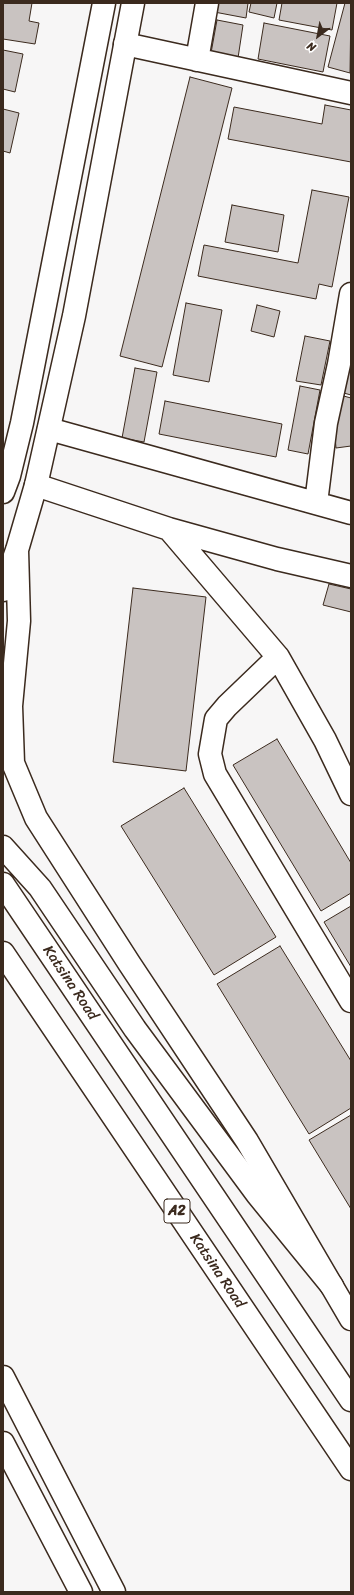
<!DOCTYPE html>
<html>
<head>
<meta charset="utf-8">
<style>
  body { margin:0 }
  #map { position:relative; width:354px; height:1595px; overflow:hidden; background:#f7f6f6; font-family:Sriracha,sans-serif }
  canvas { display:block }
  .frame { position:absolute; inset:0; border:4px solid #3b2a1e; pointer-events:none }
  .north { position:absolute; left:298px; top:16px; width:40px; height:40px; -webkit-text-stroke:3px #fff; paint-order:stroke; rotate:212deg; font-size:11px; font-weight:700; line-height:16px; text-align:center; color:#3b2a1e }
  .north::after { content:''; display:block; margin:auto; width:14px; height:18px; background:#3b2a1e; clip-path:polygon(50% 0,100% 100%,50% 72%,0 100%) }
</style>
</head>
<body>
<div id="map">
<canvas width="354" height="1595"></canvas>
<div class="frame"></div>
<div class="north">N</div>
</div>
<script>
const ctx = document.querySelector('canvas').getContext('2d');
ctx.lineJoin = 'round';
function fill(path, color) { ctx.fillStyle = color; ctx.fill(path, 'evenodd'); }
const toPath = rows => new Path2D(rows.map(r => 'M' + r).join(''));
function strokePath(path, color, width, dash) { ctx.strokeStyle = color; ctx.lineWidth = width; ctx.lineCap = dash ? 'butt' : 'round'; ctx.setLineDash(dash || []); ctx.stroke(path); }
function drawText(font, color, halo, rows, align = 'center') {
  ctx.font = font + ' Sriracha,sans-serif'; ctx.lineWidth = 4; ctx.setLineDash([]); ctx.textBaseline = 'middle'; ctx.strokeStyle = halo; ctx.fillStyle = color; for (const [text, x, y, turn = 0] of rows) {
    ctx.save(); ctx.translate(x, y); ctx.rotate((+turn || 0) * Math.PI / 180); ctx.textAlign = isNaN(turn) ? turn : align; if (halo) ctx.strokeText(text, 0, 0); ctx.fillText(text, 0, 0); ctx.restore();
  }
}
const building = toPath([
  [3,3,32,3,29,21,39,23,35,44,3,39,3,3],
  [211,3,248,3,246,18,209,11,211,3],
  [251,3,277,3,274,18,249,12,251,3],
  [282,3,337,3,332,30,279,20,282,3],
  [345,3,351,3,350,73,328,67,345,3],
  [217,20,243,25,238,58,211,53,217,20],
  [264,23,330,36,323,72,258,59,264,23],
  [3,50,23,54,15,92,3,89,3,50],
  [190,77,232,88,162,367,120,356,190,77],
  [325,105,351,110,351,162,228,139,234,107,322,124,325,105],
  [3,109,19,113,10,153,3,151,3,109],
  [312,190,349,197,332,287,319,284,316,299,198,276,204,245,298,263,312,190],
  [232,205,284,215,278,252,225,242,232,205],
  [186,303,222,310,209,382,173,375,186,303],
  [257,305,280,311,274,337,251,331,257,305],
  [305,336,330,341,321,385,296,381,305,336],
  [351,340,351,395,340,392,351,340],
  [135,368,157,372,144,442,122,438,135,368],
  [300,386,320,390,308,454,288,450,300,386],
  [340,395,351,398,351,446,336,448,334,424,340,395],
  [165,401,282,424,276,457,159,434,165,401],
  [329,584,351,589,351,612,323,605,329,584],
  [133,588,206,597,186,771,113,762,133,588],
  [277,739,351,863,351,893,321,911,233,765,277,739],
  [184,788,276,937,214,975,121,826,184,788],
  [351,906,351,967,324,922,351,906],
  [280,946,351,1061,351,1108,309,1134,217,984,280,946],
  [351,1115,351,1209,309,1140,351,1115]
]);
fill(building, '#c9c3c1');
strokePath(building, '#3b2a1e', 1);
const minor = toPath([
  [125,44,351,93],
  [197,60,207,3],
  [49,429,351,513],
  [36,485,169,529,277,559,351,576],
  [316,503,326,423,339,364,351,294],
  [169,529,278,657,325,740,351,794],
  [278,657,227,706,216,719,210,754,215,774,351,1001]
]);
const major = toPath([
  [3,492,9,476,22,423,104,3],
  [17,550,19,621,11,706,13,763,36,818,129,963,247,1141,351,1319],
  [3,590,17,550,36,485,74,316,133,3],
  [3,1377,114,1592],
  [3,1443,81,1592]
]);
const highway = toPath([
  [3,847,40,888,135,1029,257,1194,332,1286],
  [3,884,351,1400],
  [3,953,351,1469]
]);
strokePath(minor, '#3b2a1e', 25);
strokePath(major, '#3b2a1e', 25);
strokePath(highway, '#3b2a1e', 25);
strokePath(minor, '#fff', 22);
strokePath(major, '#fff', 22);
strokePath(highway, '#fff', 22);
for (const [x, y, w] of [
  [177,1211,26]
]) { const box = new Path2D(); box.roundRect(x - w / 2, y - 12, w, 24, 3); ctx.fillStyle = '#fff'; ctx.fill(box); strokePath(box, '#3b2a1e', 1); }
drawText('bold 14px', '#3b2a1e', null, [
  ["A2",177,1211]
]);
drawText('15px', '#3b2a1e', '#fff', [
  ["Katsina Road",70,983,56],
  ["Katsina Road",217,1271,56]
]);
</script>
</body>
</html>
